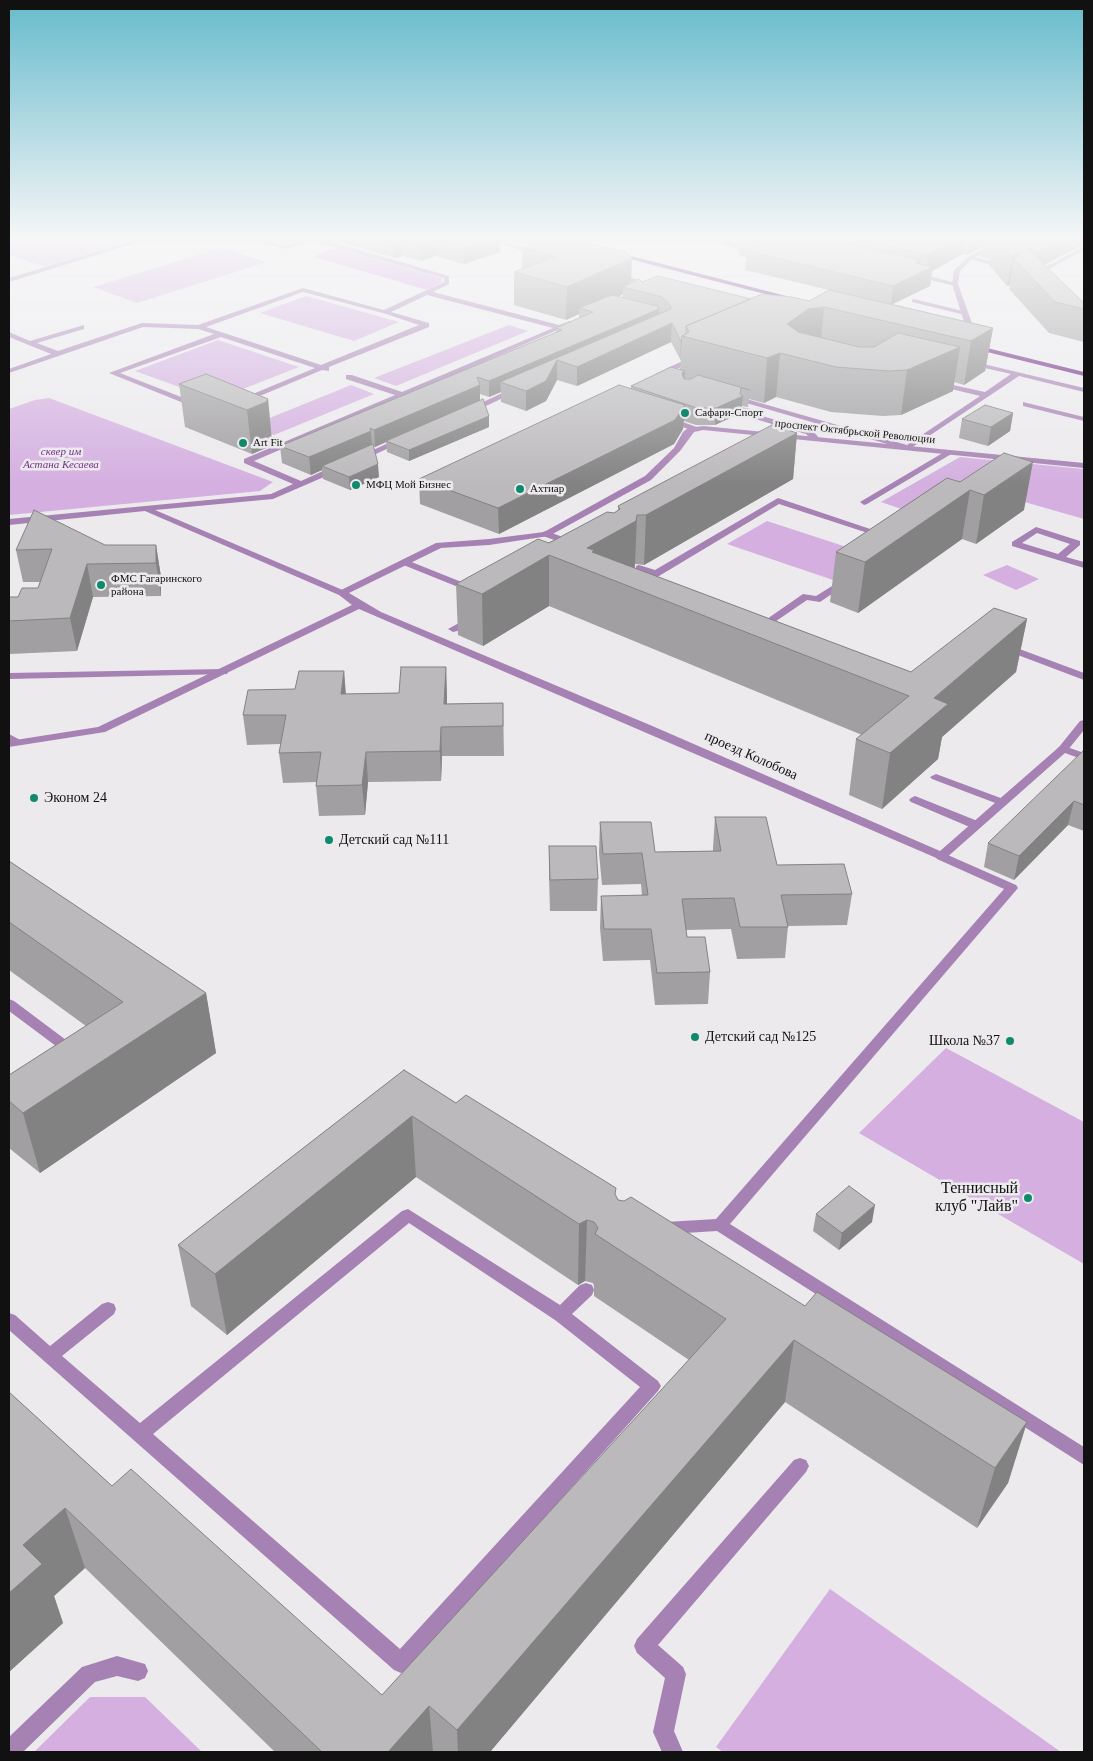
<!DOCTYPE html>
<html>
<head>
<meta charset="utf-8">
<style>
  body { margin:0 }
  #map { position:relative; width:1093px; height:1761px; overflow:hidden; background:#eceaed; font-family:Georgia,serif }
  canvas { display:block }
  .frame { position:absolute; inset:0; border:10px solid #121112; pointer-events:none }
</style>
</head>
<body>
<div id="map">
<canvas width="1093" height="1761"></canvas>
<div class="frame"></div>
</div>
<script>
const ctx = document.querySelector('canvas').getContext('2d');
ctx.lineJoin = 'round';
function fill(path, color) { ctx.fillStyle = color; ctx.fill(path, 'evenodd'); }
const toPath = rows => new Path2D(rows.map(r => 'M' + r).join(''));
function strokePath(path, color, width, dash) { ctx.strokeStyle = color; ctx.lineWidth = width; ctx.lineCap = dash ? 'butt' : 'round'; ctx.setLineDash(dash || []); ctx.stroke(path); }
function drawText(font, color, halo, rows, align = 'center') {
  ctx.font = font + ' Georgia,serif'; ctx.lineWidth = 5; ctx.setLineDash([]); ctx.textBaseline = 'middle'; ctx.strokeStyle = halo; ctx.fillStyle = color; for (const [text, x, y, turn = 0] of rows) {
    ctx.save(); ctx.translate(x, y); ctx.rotate((+turn || 0) * Math.PI / 180); ctx.textAlign = isNaN(turn) ? turn : align; if (halo) ctx.strokeText(text, 0, 0); ctx.fillText(text, 0, 0); ctx.restore();
  }
}
fill(toPath([
  [9,239,137,239,45,267,9,255],
  [221,248,267,262,137,303,93,287],
  [306,296,399,322,354,341,260,313],
  [509,325,528,331,396,386,374,378],
  [218,340,299,367,215,400,135,371],
  [351,385,374,394,274,435,250,426],
  [49,398,273,482,260,491,9,515,9,409,35,400],
  [960,457,1084,469,1084,519,1000,495,948,525,881,502],
  [767,521,871,555,833,580,727,544],
  [1007,565,1039,579,1016,590,983,575],
  [946,1048,1084,1122,1084,1264,859,1133],
  [830,1589,1061,1752,723,1752,716,1747],
  [90,1697,145,1697,202,1752,34,1752]
]), '#d4afe0');
fill(toPath([
  [335,248,442,278,442,282,427,290,314,257,329,249]
]), '#ce94e2');
fill(toPath([
  [138,239,149,239,9,282,9,278,138,239],
  [246,239,260,239,285,245,309,239,322,239,449,276,449,284,433,292,559,325,570,321,574,323,254,461,301,481,334,466,340,466,340,470,273,499,155,510,345,591,345,595,339,595,145,511,9,525,9,519,271,494,293,484,244,463,244,459,395,395,346,379,346,375,352,375,402,392,553,328,427,295,391,312,429,323,429,327,329,367,329,371,322,370,243,403,236,401,315,368,221,337,120,373,199,404,199,408,196,408,109,373,214,334,198,329,143,327,9,373,9,369,51,354,9,337,9,332,30,341,84,325,84,329,37,343,58,351,142,323,198,325,303,288,384,310,444,282,444,278,315,242,285,249,246,239],
  [303,292,383,313,419,325,321,365,206,327,303,292],
  [485,239,496,239,542,254,537,255,485,239],
  [1084,246,1084,250,1038,275,1033,274,1084,246],
  [970,256,1007,265,1008,266,1005,268,968,259,967,258,970,256],
  [616,273,652,284,653,285,645,292,641,292,640,291,645,286,614,276,613,275,616,273],
  [916,273,957,283,958,284,955,286,914,276,914,274,916,273],
  [914,299,967,312,968,313,965,315,912,302,912,300,914,299],
  [693,356,700,358,662,376,655,374,693,356],
  [967,360,1084,388,1084,392,1019,376,908,450,729,398,736,396,907,445,980,396,935,385,935,381,985,392,1011,374,967,364,967,360],
  [513,388,520,390,473,412,466,410,513,388],
  [1023,402,1084,417,1084,421,1023,406,1023,402],
  [741,407,761,411,762,416,812,430,820,439,813,441,806,434,755,419,754,414,741,411,741,407],
  [666,418,672,418,702,429,695,431,666,422,666,418],
  [399,438,406,440,363,460,356,458,399,438],
  [946,451,953,453,867,504,864,505,860,502,946,451],
  [778,498,888,535,883,538,880,537,779,504,644,585,641,586,636,583,648,575,636,570,636,566,639,565,655,570,778,498],
  [1036,527,1080,541,1080,545,1066,557,1084,562,1084,568,1012,546,1012,542,1036,527],
  [1037,533,1070,544,1058,554,1022,543,1037,533],
  [546,531,577,542,579,544,574,547,543,536,543,532,546,531],
  [404,559,474,587,476,589,474,591,468,591,401,564,399,562,404,559],
  [845,578,850,581,848,583,820,602,807,600,763,630,759,631,754,628,803,594,816,596,845,578],
  [472,616,477,619,476,621,457,631,453,632,448,629,472,616],
  [1006,644,1084,673,1084,680,1002,649,1002,645,1006,644],
  [223,669,228,672,227,674,9,679,9,673,223,669],
  [1084,720,1084,730,1067,751,1059,751,1057,749,1059,747,1080,721,1084,720],
  [9,734,22,741,24,743,22,745,14,745,9,742,9,734],
  [936,774,1006,800,1008,802,1006,804,998,804,932,779,930,777,936,774],
  [915,796,980,822,982,825,976,829,972,828,911,802,909,800,911,798,915,796],
  [941,852,1016,885,1018,888,730,1224,1084,1447,1084,1465,717,1231,669,1234,663,1236,657,1234,655,1230,657,1226,666,1222,716,1219,1004,889,937,859,935,856,941,852],
  [9,999,14,1001,78,1049,80,1052,78,1055,68,1055,9,1011,9,999],
  [408,1209,560,1305,580,1285,586,1283,592,1285,594,1290,592,1295,572,1314,658,1381,661,1386,658,1391,408,1670,401,1673,394,1670,9,1330,9,1313,15,1315,50,1346,102,1304,108,1302,114,1304,116,1309,114,1314,62,1356,140,1423,402,1211,408,1209],
  [409,1223,555,1320,640,1387,400,1649,153,1434,409,1223],
  [800,1458,806,1460,809,1466,806,1472,658,1645,683,1667,686,1674,674,1731,683,1752,662,1752,653,1732,665,1678,637,1653,634,1646,637,1639,794,1460,800,1458],
  [117,1656,145,1664,148,1671,145,1678,138,1681,117,1676,95,1682,23,1752,9,1752,9,1737,82,1667,117,1656]
]), '#a681b3');
fill(toPath([
  [1000,239,1009,239,972,259,960,271,958,284,974,329,965,336,959,336,959,332,966,328,952,284,954,270,968,257,1000,239],
  [703,426,1084,463,1084,468,703,430,694,432,680,451,651,480,549,536,489,545,441,548,349,593,381,612,650,725,940,851,1059,747,1067,747,1084,753,1084,760,1065,753,945,859,941,860,359,609,105,732,9,747,9,741,98,727,352,605,339,595,339,591,436,543,489,539,544,532,645,476,674,448,683,432,688,428,703,426]
]), '#a681b3');
fill(toPath([
  [616,252,794,298,795,299,792,301,614,255,613,254,616,252],
  [971,344,1084,372,1084,376,971,348,971,344]
]), '#69217f');
fill(toPath([
  [336,240,500,240,500,252,464,264,436,256,421,261,403,256,395,258,337,241],
  [544,240,632,283,642,282,751,299,809,301,829,290,745,270,746,257,739,256,739,249,721,245,721,240,1084,240,1084,244,1044,265,1084,303,1084,342,1049,333,1009,289,1010,285,1007,286,989,265,990,259,980,257,982,247,967,255,963,254,932,271,930,286,892,304,993,328,985,371,964,385,954,382,953,391,901,415,883,416,831,412,776,397,764,403,749,399,748,407,742,406,741,413,715,425,696,425,684,421,683,429,674,444,499,534,420,504,419,479,631,388,631,386,680,369,681,361,671,342,577,386,557,380,546,401,526,411,501,402,501,392,489,397,480,394,480,400,489,416,489,427,409,461,387,452,386,442,375,447,373,446,379,477,350,490,323,479,322,470,311,475,282,463,280,446,556,333,556,328,579,318,579,314,566,320,514,305,514,272,522,269,522,248],
  [623,294,622,298,618,297],
  [179,384,268,399,272,442,271,446,252,454,185,427],
  [1013,413,1010,431,988,446,959,438,962,419],
  [797,433,793,479,644,565,635,564,635,568,911,672,1027,619,1016,672,942,737,938,759,882,809,849,795,856,739,862,735,549,606,483,646,458,635,456,584,614,513,618,511,618,506],
  [947,478,1024,510,976,544,962,539,858,613,830,602,836,552],
  [105,545,156,545,161,577,161,596,93,597,77,651,9,654,9,597,18,597,38,588,40,582,23,582,16,550],
  [446,667,447,704,503,703,504,756,442,756,441,781,368,782,365,815,319,816,316,786,316,782,283,783,279,753,281,744,247,745,243,715,295,689,344,671,346,694,399,693],
  [1084,752,1084,831,1068,825,1014,880,984,867,988,843],
  [715,817,777,865,852,894,847,925,788,926,785,958,737,959,731,929,686,930,687,937,710,972,708,1004,655,1005,650,960,603,961,600,928,601,896,642,896,641,884,602,885,599,853,600,822,655,852,713,851,713,848],
  [549,846,598,879,597,911,550,911,549,877],
  [9,861,206,993,216,1053,40,1173,9,1148,9,1075,86,1026,9,970],
  [404,1070,456,1103,616,1196,618,1200,805,1306,1027,1422,1008,1483,977,1528,785,1402,490,1752,275,1752,85,1568,54,1596,63,1623,9,1672,9,1392,112,1486,382,1695,689,1360,594,1296,594,1286,593,1283,585,1281,578,1285,416,1177,227,1335,191,1306,178,1245],
  [816,1214,872,1222,839,1250,813,1231]
]), '#a19fa1');
fill(toPath([
  [402,240,403,256,395,258,394,242],
  [435,240,436,256,421,261,420,245],
  [488,240,500,240,500,252,464,264,463,248],
  [959,240,965,240,963,254,932,271,930,286,891,305,893,286,915,263,920,260,918,274,926,270,928,255],
  [970,240,983,240,982,247,967,255],
  [1061,240,1084,240,1084,244,1035,270,1038,251],
  [1033,246,1028,273,1028,249],
  [1023,251,1014,259,1010,285,1007,286,1012,257],
  [632,258,631,289,623,287,623,294,587,311,579,308,579,314,566,320,567,287],
  [824,307,820,349,787,324,808,309],
  [659,309,658,324,557,360,557,380,546,401,526,411,526,391,500,382,501,392,489,397,489,381],
  [672,323,671,342,577,386,577,367],
  [993,328,985,371,964,385,971,341],
  [681,342,682,342,680,361],
  [960,347,953,391,901,415,907,370],
  [780,353,776,397,764,403,767,358],
  [685,371,684,387,682,373],
  [480,385,480,401,386,441,386,442,375,447,374,430],
  [743,396,741,413,715,425,716,408],
  [268,399,272,442,271,446,252,454,247,410],
  [685,405,683,429,674,444,499,534,498,508],
  [1013,413,1010,431,988,446,991,427],
  [489,416,489,427,409,461,409,450],
  [371,431,372,448,322,466,322,470,311,475,309,457],
  [797,433,793,479,644,565,646,515],
  [1033,462,1024,510,976,544,984,495],
  [378,464,379,477,350,490,349,477],
  [970,490,962,539,858,613,865,562],
  [637,515,635,564,634,570,616,581,587,548],
  [156,545,161,577,161,596,156,563],
  [549,555,549,606,483,646,482,594],
  [87,564,93,597,77,651,70,618],
  [1027,619,1016,672,942,737,938,759,882,809,890,753,934,698],
  [446,667,447,696,446,727,444,704],
  [344,671,346,700,341,694],
  [441,727,442,756,441,781,440,751],
  [366,752,368,782,365,815,362,785],
  [1074,801,1068,825,1014,880,1019,856],
  [206,993,216,1053,40,1173,23,1113],
  [412,1116,416,1177,227,1335,215,1274],
  [875,1205,872,1222,839,1250,842,1233],
  [587,1220,585,1281,578,1285,579,1224],
  [794,1340,785,1402,490,1752,458,1752,457,1730],
  [1027,1422,1008,1483,977,1528,995,1468],
  [65,1508,85,1568,54,1596,63,1623,9,1672,9,1593,23,1545],
  [429,1706,433,1752,388,1752]
]), '#838283');
const building = toPath([
  [384,240,488,240,463,248,435,240,420,245,402,240,394,242,384,240],
  [544,240,575,240,626,252,632,258,567,287,514,272,556,256,522,248,544,240],
  [750,240,830,240,920,260,915,263,932,267,893,286,746,251,766,243,750,240],
  [859,240,959,240,928,255,859,240],
  [996,240,1006,240,1033,246,1028,249,1084,303,1084,309,1055,302,1014,259,1023,251,1012,257,996,240],
  [1006,240,1061,240,1038,251,1032,250,1033,246,1006,240],
  [658,276,751,299,686,326,686,334,682,336,681,342,672,323,577,367,557,360,546,381,526,391,500,382,671,309,671,306,662,297,623,287,639,279,642,282,658,276],
  [829,290,993,328,971,341,824,307,808,309,787,324,798,332,859,347,874,347,898,333,960,347,907,370,889,371,836,367,780,353,767,358,682,336,689,332,686,326,762,294,792,297,809,301,829,290],
  [612,295,657,306,659,309,489,381,477,377,480,385,374,430,370,428,371,431,309,457,280,446,562,330,556,328,593,312,579,308,612,295],
  [671,367,685,371,682,373,684,379,691,379,698,375,750,390,741,388,740,394,743,396,716,408,697,408,631,386,671,367],
  [206,374,268,399,266,402,247,410,179,384,206,374],
  [619,385,685,405,675,420,498,508,419,479,619,385],
  [483,399,489,416,409,450,386,441,483,399],
  [985,405,1013,413,991,427,962,419,985,405],
  [772,425,797,433,646,515,637,515,636,521,587,548,594,550,592,552,911,672,994,608,1027,619,934,698,948,704,890,753,856,739,909,696,549,555,482,594,456,584,538,539,549,543,607,512,614,513,620,509,618,506,772,425],
  [373,444,378,464,349,477,322,466,373,444],
  [1004,453,1033,462,984,495,970,490,865,562,836,552,947,478,960,482,1004,453],
  [34,510,105,545,156,545,156,563,87,564,70,618,9,621,9,597,18,597,22,588,38,588,52,549,16,550,34,510],
  [401,667,446,667,444,704,503,703,503,726,441,727,440,751,366,752,362,785,316,786,321,752,279,753,286,715,243,715,248,690,295,689,299,671,344,671,341,694,399,693,401,667],
  [1083,751,1084,752,1084,805,1074,801,1019,856,988,843,1083,751],
  [715,817,766,817,777,865,844,864,852,894,781,895,788,927,740,927,734,898,682,899,687,937,705,937,710,972,657,973,651,929,604,929,601,896,648,895,642,853,603,854,600,822,651,822,655,852,721,851,715,817],
  [549,846,596,846,598,879,550,880,549,846],
  [9,861,206,993,23,1113,9,1101,9,1075,123,1002,9,922,9,861],
  [404,1070,456,1103,466,1095,616,1188,615,1194,618,1200,624,1201,631,1197,805,1306,817,1292,1027,1422,995,1468,794,1340,457,1730,429,1706,388,1752,322,1752,65,1508,23,1545,42,1564,9,1593,9,1392,112,1486,131,1469,382,1695,726,1319,595,1234,598,1228,594,1222,587,1220,579,1224,412,1116,215,1274,178,1245,404,1070],
  [849,1186,875,1205,842,1233,816,1214,849,1186]
]);
fill(building, '#bbb9bb');
strokePath(building, '#838283', 1);
const sky = ctx.createLinearGradient(0, 0, 0, 486);
sky.addColorStop(0, '#6bc');
sky.addColorStop(0.49, '#f6f6f7');
sky.addColorStop(1, '#f6f6f700');
ctx.fillStyle = sky;
ctx.fillRect(0, 0, 1093, 486);
for (const [x, y, r, color] of [
  [685,413,5,"#118a6c"],
  [243,443,5,"#118a6c"],
  [356,485,5,"#118a6c"],
  [520,489,5,"#118a6c"],
  [101,585,5,"#118a6c"],
  [34,798,5,"#118a6c"],
  [329,840,5,"#118a6c"],
  [695,1037,5,"#118a6c"],
  [1010,1041,5,"#118a6c"],
  [1028,1198,5,"#118a6c"]
]) { const dot = new Path2D(); dot.arc(x, y, r, 0, 2 * Math.PI); ctx.fillStyle = color; ctx.fill(dot); strokePath(dot, '#eceaed', 2); }
drawText('11px', '#121112', '#eceaed', [
  ["Сафари-Спорт",695,413],
  ["Art Fit",253,443],
  ["МФЦ Мой Бизнес",366,485],
  ["Ахтиар",530,489],
  ["ФМС Гагаринского",111,579],
  ["района",111,592]
], 'left');
drawText('11px', '#121112', '#eceaed', [
  ["проспект Октябрьской Революции",855,432,6]
]);
drawText('italic 11px', '#742d89', '#eceaed', [
  ["сквер им",61,452],
  ["Астана Кесаева",61,465]
]);
drawText('14px', '#121112', '#eceaed', [
  ["проезд Колобова",751,756,24]
]);
drawText('14px', '#121112', '#eceaed', [
  ["Эконом 24",44,798],
  ["Детский сад №111",339,840],
  ["Детский сад №125",705,1037],
  ["Школа №37",1000,1041,"right"]
], 'left');
drawText('16px', '#121112', '#eceaed', [
  ["Теннисный",1018,1189],
  ["клуб \"Лайв\"",1018,1207]
], 'right');
</script>
</body>
</html>
